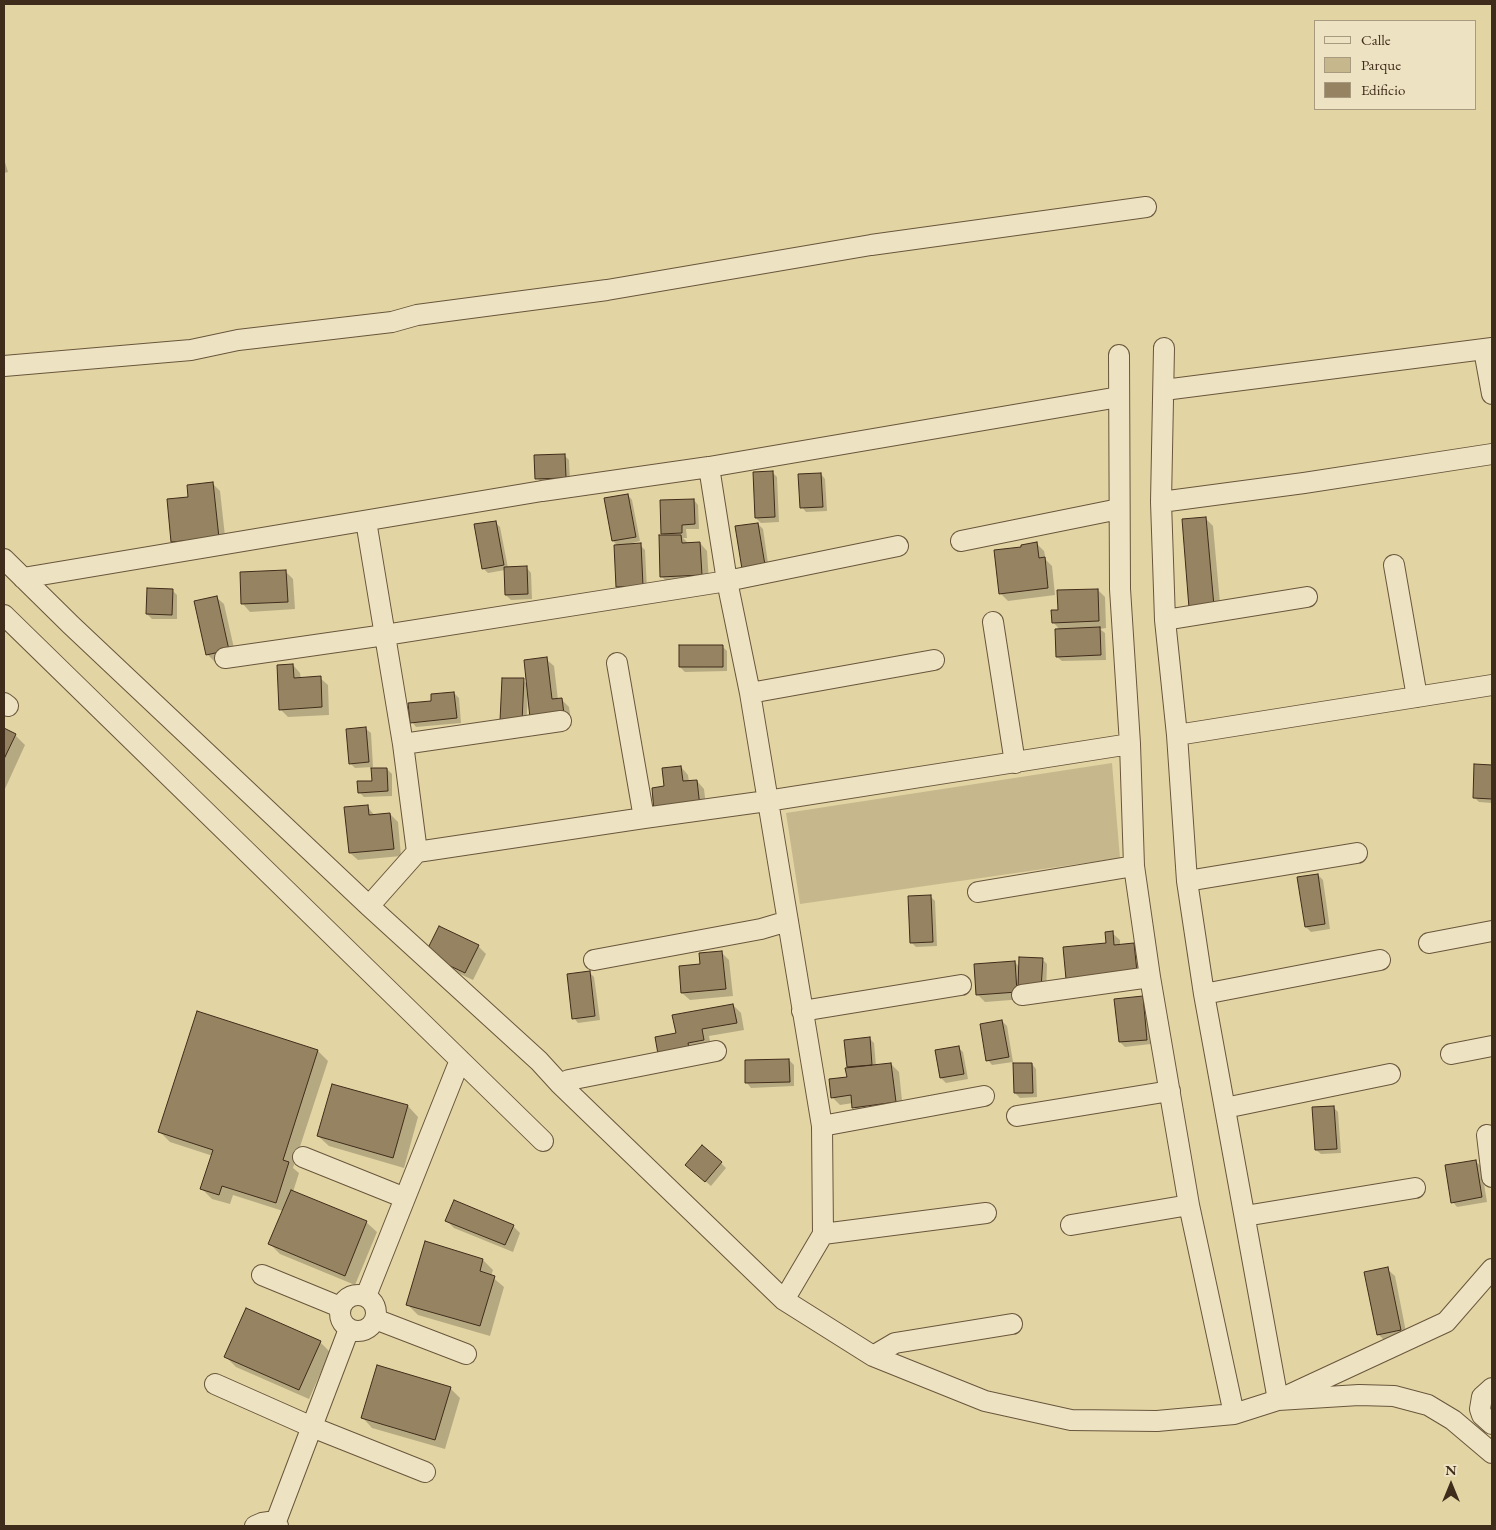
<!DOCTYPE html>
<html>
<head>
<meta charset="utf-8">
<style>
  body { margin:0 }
  #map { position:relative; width:1496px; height:1530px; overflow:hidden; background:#e3d4a3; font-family:"EB Garamond",serif }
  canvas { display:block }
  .frame { position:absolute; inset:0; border:5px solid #402c1a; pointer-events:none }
  .legend { position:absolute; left:1314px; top:20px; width:162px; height:90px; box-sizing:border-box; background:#ede3c3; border:1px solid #a89a7f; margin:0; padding:6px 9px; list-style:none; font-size:15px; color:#402c1a }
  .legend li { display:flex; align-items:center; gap:10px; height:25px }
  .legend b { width:25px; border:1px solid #a89a7f }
  .north { position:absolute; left:1426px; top:1460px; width:50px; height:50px; -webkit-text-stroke:4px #ede3c3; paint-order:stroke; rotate:0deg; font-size:14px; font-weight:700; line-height:20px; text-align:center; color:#402c1a }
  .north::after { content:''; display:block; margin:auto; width:18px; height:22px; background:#402c1a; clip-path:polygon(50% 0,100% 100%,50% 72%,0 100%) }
</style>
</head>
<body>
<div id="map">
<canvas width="1496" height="1530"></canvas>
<div class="frame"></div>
<ul class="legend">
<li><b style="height:6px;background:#ede3c3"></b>Calle</li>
<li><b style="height:14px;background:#c7b78c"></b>Parque</li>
<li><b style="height:14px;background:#958361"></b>Edificio</li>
</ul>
<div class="north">N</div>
</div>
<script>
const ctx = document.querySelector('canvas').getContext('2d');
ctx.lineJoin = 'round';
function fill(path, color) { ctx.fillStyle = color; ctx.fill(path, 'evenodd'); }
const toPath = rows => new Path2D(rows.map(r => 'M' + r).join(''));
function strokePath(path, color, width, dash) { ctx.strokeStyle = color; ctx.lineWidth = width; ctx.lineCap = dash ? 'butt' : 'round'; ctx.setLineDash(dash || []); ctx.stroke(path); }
fill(toPath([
  [1112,763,1120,858,800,904,786,813]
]), '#c7b78c');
fill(toPath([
  [4,159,8,172,4,173],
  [564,455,569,460,570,482,542,483,537,478],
  [772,472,777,477,779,522,761,523,756,518],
  [821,474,825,479,827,511,806,512,802,507],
  [212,483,220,491,226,545,180,549,173,541],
  [628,495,632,500,640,541,628,544,628,545,640,545,645,550,647,590,622,592,617,587,618,546,613,541],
  [694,500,698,505,699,529,686,529,687,538,683,538,689,544,700,543,707,551,709,582,669,584,661,576,665,536,662,533],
  [1205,518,1213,526,1221,614,1198,615],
  [495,522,500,527,508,568,527,568,531,573,532,599,511,600,506,595,505,570,488,573,483,568],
  [758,524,763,529,769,570,737,527],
  [1037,544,1044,551,1046,560,1052,566,1055,595,1008,601,1000,593,1022,548],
  [285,571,293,579,295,609,250,612,243,604],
  [172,590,177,595,177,619,152,619,147,614],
  [1098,590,1105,597,1106,628,1100,629,1105,633,1106,660,1062,661,1057,657,1060,630,1053,622,1059,611],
  [216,597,224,604,236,657,215,662,207,654],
  [722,646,727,651,727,671,685,672,680,667],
  [546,659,554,666,558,700,561,699,569,707,571,721,528,694,526,726,506,726,523,680,528,685],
  [293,665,300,673,301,679,320,678,328,685,329,715,288,717,280,709],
  [454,693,459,698,461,723,416,727,412,722,433,702],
  [4,729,15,735,25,745,4,791],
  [366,729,371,733,373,767,355,768,350,763],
  [1476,765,1492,766,1492,803,1479,802,1474,797],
  [681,767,688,775,689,782,697,781,704,789,707,814,665,788],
  [387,769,392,774,392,796,364,797,359,792],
  [367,806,375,816,390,814,398,822,401,856,358,860,350,853],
  [1318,875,1323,880,1330,929,1311,932,1306,927],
  [930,896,935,901,937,946,916,947,911,942],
  [1112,933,1120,940,1120,945,1134,944,1141,951,1144,979,1108,944],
  [478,946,486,954,473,980,434,962],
  [721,952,729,960,733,996,690,1000,682,993,680,967,701,965],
  [1042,959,1047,964,1046,993,1024,999,985,1002,977,994,1015,962,1020,968],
  [589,972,594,977,600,1020,578,1023,574,1018],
  [1143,997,1147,1002,1151,1044,1125,1047,1120,1042],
  [733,1005,741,1013,744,1030,709,1036,711,1047,696,1056,677,1034],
  [1002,1021,1007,1026,1013,1062,992,1065,988,1060],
  [869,1038,874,1043,876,1066,891,1064,899,1072,903,1110,861,1115,854,1107,853,1103,840,1105,832,1097,848,1078,851,1069,848,1067],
  [958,1047,963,1052,968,1079,946,1083,941,1078],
  [318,1051,328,1061,293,1168,299,1173,293,1192,366,1222,377,1232,355,1285,280,1254,270,1244,283,1211,233,1195,230,1204,212,1199,202,1189,213,1156,170,1142,160,1132],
  [789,1060,794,1065,794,1086,751,1088,747,1083],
  [1032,1064,1036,1069,1037,1097,1020,1098,1015,1093],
  [333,1085,408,1106,418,1117,404,1168,329,1146,318,1136],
  [1333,1107,1338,1112,1341,1153,1321,1154,1316,1150],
  [1476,1162,1481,1166,1487,1202,1457,1207,1453,1202],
  [721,1163,726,1168,711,1186,692,1170],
  [447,1221,513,1226,520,1233,513,1252,454,1228],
  [483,1260,493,1270,491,1276,504,1287,490,1336,418,1315,407,1304],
  [1387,1269,1395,1276,1407,1337,1386,1342,1378,1334],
  [320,1342,330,1352,309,1399,236,1367,226,1357],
  [450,1388,460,1398,445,1449,372,1428,362,1417]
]), '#0003');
const building = toPath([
  [565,454,566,478,535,479,534,455,565,454],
  [773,471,775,517,755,518,753,472,773,471],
  [821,473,823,507,800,508,798,474,821,473],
  [213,482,219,538,171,542,167,499,188,497,187,485,213,482],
  [628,494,636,537,612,541,604,498,628,494],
  [694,499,695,524,682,525,682,533,661,534,660,500,694,499],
  [1206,517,1214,606,1189,608,1182,519,1206,517],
  [496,521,504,565,482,569,474,524,496,521],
  [758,523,765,565,742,569,735,526,758,523],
  [659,535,681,535,682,543,700,542,702,575,660,577,659,535],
  [1037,542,1039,558,1045,557,1048,588,999,594,994,550,1021,547,1021,545,1037,542],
  [641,543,643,586,616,587,614,545,641,543],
  [527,566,528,594,505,595,504,567,527,566],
  [286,570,288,602,241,604,240,572,286,570],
  [147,588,173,589,172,615,146,614,147,588],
  [1098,589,1099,621,1052,623,1051,610,1058,610,1057,590,1098,589],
  [217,596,229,650,206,655,194,601,217,596],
  [1100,627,1101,655,1056,657,1055,629,1100,627],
  [679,645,723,645,723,667,679,667,679,645],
  [547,657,552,699,562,698,564,714,530,718,524,660,547,657],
  [293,664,294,678,321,676,322,707,279,710,277,665,293,664],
  [502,678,524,678,522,722,500,721,502,678],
  [454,692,457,718,410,723,408,703,431,701,431,694,454,692],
  [366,727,369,762,349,764,346,729,366,727],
  [4,728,16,734,4,759,4,728],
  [1474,764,1492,765,1492,799,1473,798,1474,764],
  [681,766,683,781,697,780,700,807,654,812,652,788,664,786,662,768,681,766],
  [371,768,387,768,388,791,358,793,357,781,372,781,371,768],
  [368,805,369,815,390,813,394,849,349,853,344,807,368,805],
  [1318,874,1325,924,1305,927,1297,877,1318,874],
  [931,895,933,942,910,943,908,896,931,895],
  [439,926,479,945,465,973,425,954,439,926],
  [1113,931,1114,945,1134,943,1137,972,1066,979,1063,947,1106,943,1105,932,1113,931],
  [722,951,726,989,681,993,679,966,700,964,699,953,722,951],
  [1019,957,1043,958,1041,989,1018,988,1019,957],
  [1015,961,1017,992,976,995,974,964,1015,961],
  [590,971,595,1016,572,1019,567,974,590,971],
  [1143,996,1147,1040,1119,1042,1114,999,1143,996],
  [733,1004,737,1023,702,1029,704,1040,688,1043,689,1048,658,1054,655,1037,676,1033,672,1015,733,1004],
  [197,1011,318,1050,283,1160,289,1162,276,1203,222,1186,219,1195,200,1189,213,1150,158,1132,197,1011],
  [1002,1020,1009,1057,986,1061,980,1024,1002,1020],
  [870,1037,872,1065,847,1067,844,1040,870,1037],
  [959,1046,964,1074,940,1078,935,1050,959,1046],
  [789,1059,790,1082,745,1083,745,1060,789,1059],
  [891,1063,896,1102,852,1108,851,1095,831,1098,829,1079,847,1077,845,1068,891,1063],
  [1013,1063,1032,1063,1033,1093,1014,1093,1013,1063],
  [332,1084,408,1105,393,1158,317,1136,332,1084],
  [1334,1106,1337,1149,1315,1150,1312,1107,1334,1106],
  [702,1145,722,1162,705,1182,685,1165,702,1145],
  [1476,1160,1482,1197,1451,1203,1445,1165,1476,1160],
  [291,1190,367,1221,345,1276,268,1244,291,1190],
  [454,1200,514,1225,505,1245,445,1221,454,1200],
  [425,1241,483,1259,480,1271,495,1276,480,1326,406,1305,425,1241],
  [1388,1267,1401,1330,1377,1335,1364,1272,1388,1267],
  [246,1308,321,1341,299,1390,224,1357,246,1308],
  [377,1365,451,1387,435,1440,361,1418,377,1365]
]);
fill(building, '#958361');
strokePath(building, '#402c1a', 1);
const minor = toPath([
  [1164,348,1161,502,1165,620,1177,735,1187,881,1204,994,1278,1400,1359,1395,1394,1396,1428,1405,1453,1420,1492,1453],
  [1484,350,1492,394],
  [1119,355,1120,589,1130,744,1134,866,1150,977,1189,1205,1234,1414],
  [4,366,191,350,238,340,392,322,417,315,607,290,871,245,1146,207],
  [1164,390,1492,348],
  [709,467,727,581,750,693,822,1126,823,1234,784,1300],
  [1161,502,1304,483,1492,454],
  [366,521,403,744,417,852],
  [961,541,1119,509],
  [4,559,71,625,369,906,539,1061,560,1084,784,1300,873,1356,985,1401,1071,1420,1157,1421,1234,1414,1278,1400,1446,1322,1492,1269],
  [1394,565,1417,697],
  [23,578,542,491,709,467,1119,397],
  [4,615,543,1141],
  [1165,620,1307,597],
  [993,622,1015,763],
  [225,658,385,635,727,581,898,546],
  [617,663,644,818],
  [750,693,934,660],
  [4,703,8,706],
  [1177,735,1492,685],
  [403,744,561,721],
  [1187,881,1357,853],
  [978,892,1134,866],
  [369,906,417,852,644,818,767,801,1130,744],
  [1429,943,1492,931],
  [594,960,761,929,788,921],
  [1204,994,1380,960],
  [1022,995,1150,977],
  [802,1011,961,985],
  [1451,1054,1492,1046],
  [560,1084,569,1080,716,1051],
  [1225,1108,1390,1074],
  [1017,1116,1170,1091],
  [822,1126,984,1096],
  [1487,1135,1492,1177],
  [303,1157,405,1198],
  [1245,1216,1415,1188],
  [1071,1225,1189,1205],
  [823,1234,986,1213],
  [262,1275,340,1307],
  '340 1313a18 18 0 1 1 36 0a18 18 0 1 1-36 0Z',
  [366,1296,460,1060],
  [375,1319,466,1354],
  [873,1356,895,1343,1012,1324],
  [215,1384,312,1427,425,1472],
  [1492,1388,1482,1397,1480,1409,1482,1415,1492,1424],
  [275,1524,349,1329],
  [255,1526,262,1523,269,1522,278,1526]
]);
strokePath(minor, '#69563c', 22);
strokePath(minor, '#ede3c3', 20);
</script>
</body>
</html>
